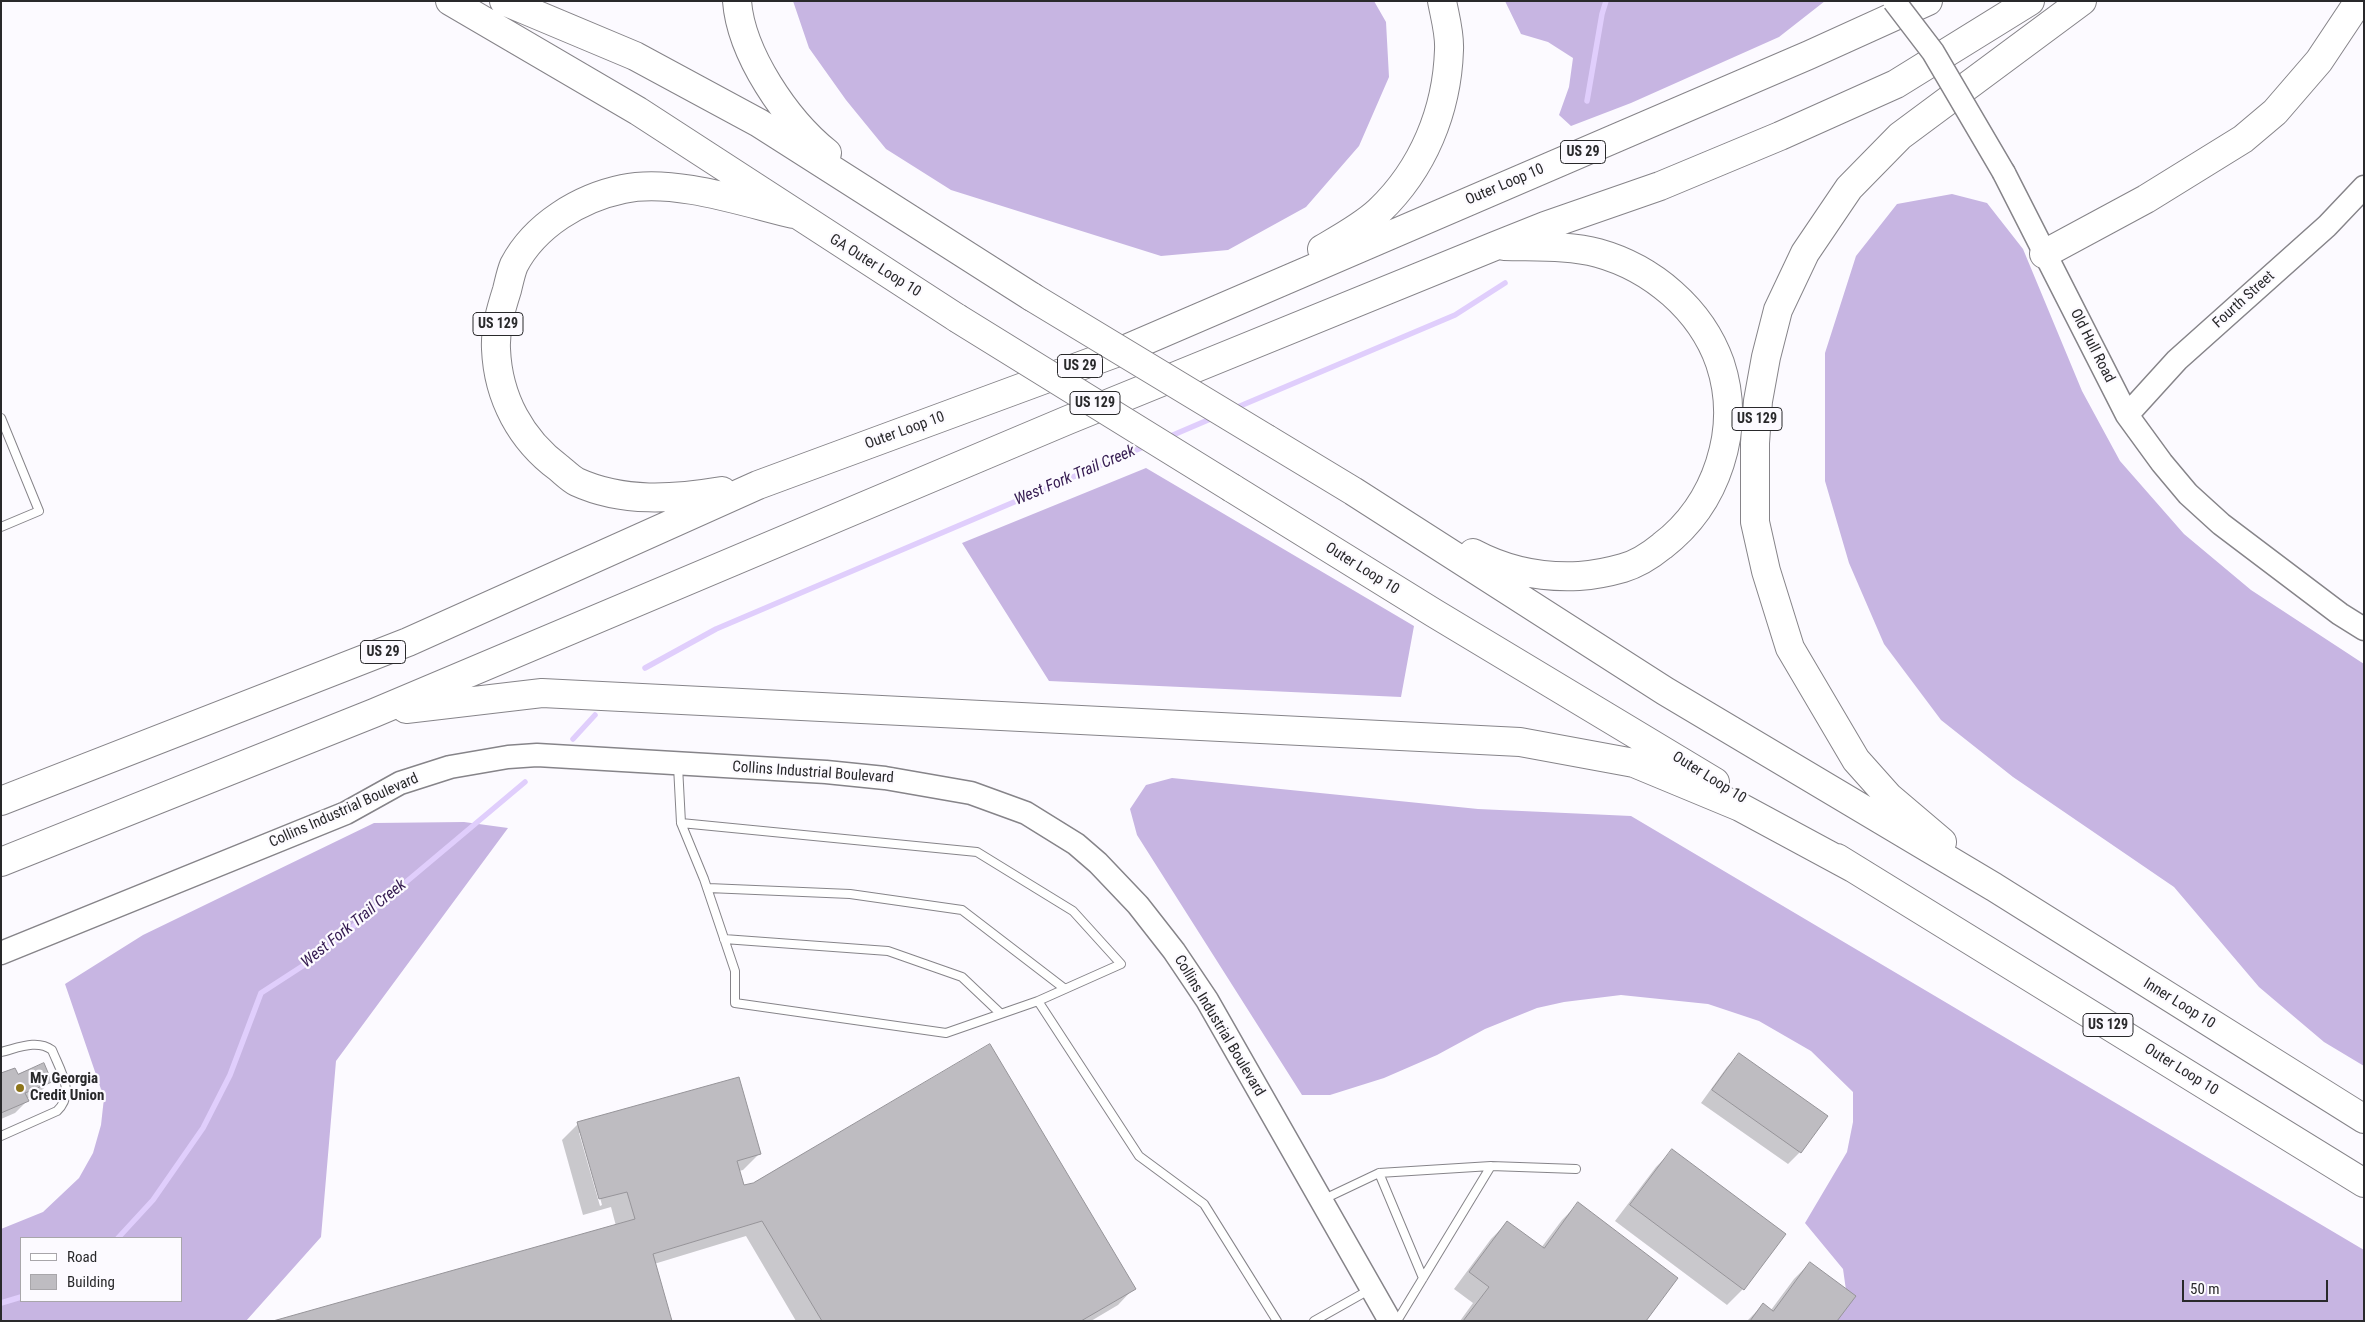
<!DOCTYPE html>
<html>
<head>
<meta charset="utf-8">
<style>
  body { margin:0 }
  #map { position:relative; width:2365px; height:1322px; overflow:hidden; background:#fcfaff; font-family:"Roboto Condensed",sans-serif }
  canvas { display:block }
  .frame { position:absolute; inset:0; border:2px solid #29292b; pointer-events:none }
  .legend { position:absolute; left:20px; top:1237px; width:162px; height:65px; box-sizing:border-box; background:#fcfaff; border:1px solid #a8a6aa; margin:0; padding:6px 9px; list-style:none; font-size:15px; color:#29292b }
  .legend li { display:flex; align-items:center; gap:10px; height:25px }
  .legend b { width:25px; border:1px solid #a8a6aa }
  .scale { position:absolute; left:2182px; top:1280px; width:146px; height:22px; box-sizing:border-box; border:2px solid #29292b; border-top:0; padding-left:6px; font-size:15px; line-height:18px; white-space:nowrap; color:#29292b; -webkit-text-stroke:4px #fcfaff; paint-order:stroke }
</style>
</head>
<body>
<div id="map">
<canvas width="2365" height="1322"></canvas>
<div class="frame"></div>
<ul class="legend">
<li><b style="height:6px;background:#fff"></b>Road</li>
<li><b style="height:14px;background:#bebcc1"></b>Building</li>
</ul>
<div class="scale">50 m</div>
</div>
<script>
const context = document.querySelector('canvas').getContext('2d');
context.lineJoin = 'round';
function fillPath(path, color) { context.fillStyle = color; context.fill(path, 'evenodd'); }
function trace(path, color, width, dash) { context.strokeStyle = color; context.lineWidth = width; context.lineCap = dash ? 'butt' : 'round'; context.setLineDash(dash || []); context.stroke(path); }
function write(font, color, halo, rows, align = 'center') {
  context.font = font + ' "Roboto Condensed",sans-serif'; context.lineWidth = 4.5; context.setLineDash([]); context.textBaseline = 'middle'; context.strokeStyle = halo; context.fillStyle = color; for (const [text, x, y, turn = 0] of rows) {
    context.save(); context.translate(x, y); context.rotate((+turn || 0) * Math.PI / 180); context.textAlign = isNaN(turn) ? turn : align; if (halo) context.strokeText(text, 0, 0); context.fillText(text, 0, 0); context.restore();
  }
}
fillPath(new Path2D(`
  M 793,1 L 1374,1 L 1386,22 L 1389,77 L 1359,146 L 1306,207 L 1228,250 L 1161,256 L 951,190 L 886,149 L 846,100 L 809,48 Z
  M 1505,1 L 1825,1 L 1779,37 L 1631,103 L 1571,126 L 1559,115 L 1569,87 L 1573,58 L 1548,42 L 1521,34 Z
  M 1952,194 L 1987,203 L 2023,249 L 2082,391 L 2120,461 L 2184,534 L 2251,590 L 2364,664 L 2364,1066 L 2324,1042 L 2259,987 L 2174,887 L 2013,777 L 1941,720 L 1884,644 L 1849,563 L 1825,481 L 1825,353 L 1856,256 L 1897,204 Z
  M 1146,468 L 1414,626 L 1401,697 L 1049,681 L 962,543 Z
  M 1172,778 L 1478,809 L 1631,816 L 2364,1250 L 2364,1321 L 1834,1321 L 1847,1297 L 1843,1269 L 1805,1223 L 1847,1152 L 1853,1122 L 1853,1092 L 1811,1051 L 1759,1021 L 1708,1004 L 1621,995 L 1564,1002 L 1537,1008 L 1485,1029 L 1437,1055 L 1384,1078 L 1330,1095 L 1302,1095 L 1137,835 L 1130,809 L 1146,785 Z
  M 464,822 L 508,828 L 336,1061 L 321,1237 L 246,1321 L 1,1321 L 1,1229 L 43,1212 L 79,1178 L 93,1153 L 101,1125 L 104,1098 L 65,984 L 143,935 L 374,823 ZM 181,1238 L 181,1301 L 21,1301 L 21,1238 Z`), '#c7b5e2');
fillPath(new Path2D(`
  M 1739,1055 L 1800,1152 L 1788,1164 L 1701,1103 L 1727,1067 Z
  M 1,1075 L 17,1075 L 50,1082 L 38,1094 L 26,1099 L 27,1101 L 15,1113 L 1,1119 Z
  M 578,1124 L 759,1154 L 743,1170 L 739,1171 L 743,1187 L 1134,1288 L 1118,1305 L 1091,1321 L 796,1321 L 746,1236 L 654,1264 L 616,1226 L 611,1207 L 583,1215 L 562,1140 ZM 579,1133 L 582,1133 L 602,1205 L 600,1206 Z
  M 1672,1151 L 1743,1289 L 1727,1305 L 1615,1221 L 1656,1167 Z
  M 1578,1204 L 1644,1321 L 1460,1321 L 1473,1303 L 1454,1289 L 1491,1239 L 1508,1222 L 1541,1248 L 1562,1220 Z
  M 1810,1263 L 1835,1321 L 1747,1321 L 1763,1305 L 1771,1310 L 1794,1279 Z`), '#0003');
trace(new Path2D(`
  M 1587,101 L 1602,14 L 1606,1
  M 1233,409 L 1455,315 L 1505,283
  M 1166,438 L 1215,417
  M 645,668 L 716,629 L 1148,445
  M 573,739 L 595,715
  M 118,1238 L 153,1200 L 203,1128 L 230,1075 L 261,993 L 318,956 L 525,782
  M 1,1303 L 21,1297`), '#e0cefc', 5.5);
const building = new Path2D(`
  M 990,1044 L 1136,1289 L 1081,1321 L 822,1321 L 762,1221 L 653,1254 L 672,1321 L 273,1321 L 635,1219 L 627,1192 L 599,1199 L 577,1122 L 739,1077 L 761,1154 L 737,1161 L 744,1185 L 753,1183 Z
  M 1739,1053 L 1828,1116 L 1801,1153 L 1712,1090 Z
  M 44,1063 L 52,1082 L 25,1093 L 29,1101 L 1,1113 L 1,1073 L 15,1068 L 18,1074 Z
  M 1672,1149 L 1786,1234 L 1744,1290 L 1630,1205 Z
  M 1578,1202 L 1678,1278 L 1646,1321 L 1463,1321 L 1489,1287 L 1469,1272 L 1507,1221 L 1544,1248 Z
  M 1810,1262 L 1856,1296 L 1837,1321 L 1750,1321 L 1763,1303 L 1773,1311 Z`);
fillPath(building, '#bebcc1');
trace(building, '#969499', 1);
const lane = new Path2D(`
  M 1,418 L 39,511 L 1,527
  M 678,766 L 681,823 L 977,852 L 1073,911 L 1121,964 L 1038,1001 L 1139,1156 L 1204,1204 L 1277,1321
  M 681,823 L 704,879 L 735,971 L 735,1003 L 946,1033 L 1038,1001
  M 708,888 L 850,894 L 962,910 L 1065,989
  M 724,939 L 888,951 L 962,977 L 1000,1013
  M 1,1052 C 18,1048 37,1039 52,1050 C 60,1070 76,1093 57,1111 L 1,1136
  M 1379,1173 L 1423,1278
  M 1322,1200 L 1379,1173 L 1491,1166
  M 1314,1321 L 1369,1290
  M 1397,1321 L 1491,1166 L 1576,1169`);
const secondary = new Path2D(`
  M 2004,173 L 2127,415 L 2162,463 L 2188,494 L 2221,524 L 2340,614 L 2364,629
  M 2127,415 L 2177,360 L 2327,226 L 2364,187
  M 1,953 L 346,813 L 400,783 L 450,767 L 508,757 L 537,755 L 826,772 L 885,778 L 971,793 L 1026,813 L 1076,844 L 1098,863 L 1138,905 L 1174,951 L 1207,1000 L 1390,1321`);
const highway = new Path2D(`
  M 450,1 L 638,111 L 957,318
  M 504,1 L 635,56 L 759,123 L 1032,297
  M 737,1 C 741,54 786,120 827,153
  M 1322,249 C 1341,238 1363,226 1379,211 C 1423,169 1447,111 1449,50 C 1450,34 1445,17 1442,1
  M 2044,254 L 2146,199 L 2243,139 L 2275,112 L 2319,61 L 2359,1
  M 1267,439 L 1353,491 L 1665,691 L 1994,887 L 2364,1119
  M 1232,488 L 1434,613 L 1715,782
  M 722,491 C 674,499 623,503 577,482 C 571,479 565,473 559,468 C 521,440 498,398 496,349 C 495,329 501,309 507,290 C 509,282 511,272 514,265 C 535,225 580,198 623,189 C 673,178 743,202 793,214
  M 1473,553 C 1505,570 1542,578 1579,576 C 1594,575 1609,572 1623,568 C 1637,564 1651,555 1662,546 C 1717,504 1742,429 1720,363 C 1701,309 1652,268 1598,253 C 1569,245 1534,247 1504,246
  M 406,709 L 542,693 L 1520,742 L 1634,763 L 1740,807 L 1853,868
  M 1,801 L 408,642 L 758,485 L 1121,351 L 1809,55 L 1928,1
  M 1942,842 L 1889,797 L 1856,760 L 1790,648 L 1766,571 L 1755,522 L 1755,443 L 1758,401 L 1766,357 L 1778,310 L 1805,253 L 1849,188 L 1900,136 L 2082,1
  M 1837,858 L 2364,1183
  M 1,862 L 374,713 L 1068,420 L 1495,246 L 1545,226 L 1660,186 L 1780,136 L 1896,84 L 2030,1`);
trace(lane, '#868489', 10);
trace(secondary, '#868489', 25);
trace(highway, '#868489', 30);
trace(lane, '#fff', 8);
trace(secondary, '#fff', 22);
trace(highway, '#fff', 28);
const secondaryBridge = new Path2D(`
  M 1894,1 L 1933,52 L 2004,173`);
const highwayBridge = new Path2D(`
  M 1032,297 L 1267,439
  M 957,318 L 1232,488`);
trace(secondaryBridge, '#868489', 25, []);
trace(highwayBridge, '#868489', 30, []);
trace(secondaryBridge, '#fff', 22);
trace(highwayBridge, '#fff', 28);
for (const [x, y, r, color] of [
  [20,1088,5,"#8d751a"]
]) { const dot = new Path2D(); dot.arc(x, y, r, 0, 2 * Math.PI); context.fillStyle = color; context.fill(dot); trace(dot, '#fcfaff', 2); }
for (const [x, y, w] of [
  [1583,152,45],
  [498,324,50],
  [1080,366,45],
  [1095,403,50],
  [1757,419,50],
  [383,652,45],
  [2108,1025,50]
]) { const box = new Path2D(); box.roundRect(x - w / 2, y - 11.5, w, 23, 4); context.fillStyle = '#fcfaff'; context.fill(box); trace(box, '#29292b', 1); }
write('bold 14px', '#29292b', null, [
  ["US 29",1583,152],
  ["US 129",498,324],
  ["US 29",1080,366],
  ["US 129",1095,403],
  ["US 129",1757,419],
  ["US 29",383,652],
  ["US 129",2108,1025]
]);
write('15px', '#29292b', '#fcfaff', [
  ["Outer Loop 10",1505,185,-23],
  ["GA Outer Loop 10",875,266,32],
  ["Fourth Street",2244,300,-42],
  ["Old Hull Road",2092,346,63],
  ["Outer Loop 10",905,431,-20],
  ["Outer Loop 10",1362,569,32],
  ["Collins Industrial Boulevard",813,773,4],
  ["Outer Loop 10",1709,778,32],
  ["Collins Industrial Boulevard",344,811,-24],
  ["Inner Loop 10",2179,1004,32],
  ["Collins Industrial Boulevard",1219,1026,59],
  ["Outer Loop 10",2181,1070,32]
]);
write('bold 15px', '#29292b', '#fcfaff', [
  ["My Georgia",30,1079],
  ["Credit Union",30,1096]
], 'left');
write('italic 16px', '#351b51', '#fcfaff', [
  ["West Fork Trail Creek",1075,476,-23],
  ["West Fork Trail Creek",354,924,-39]
]);
</script>
</body>
</html>
